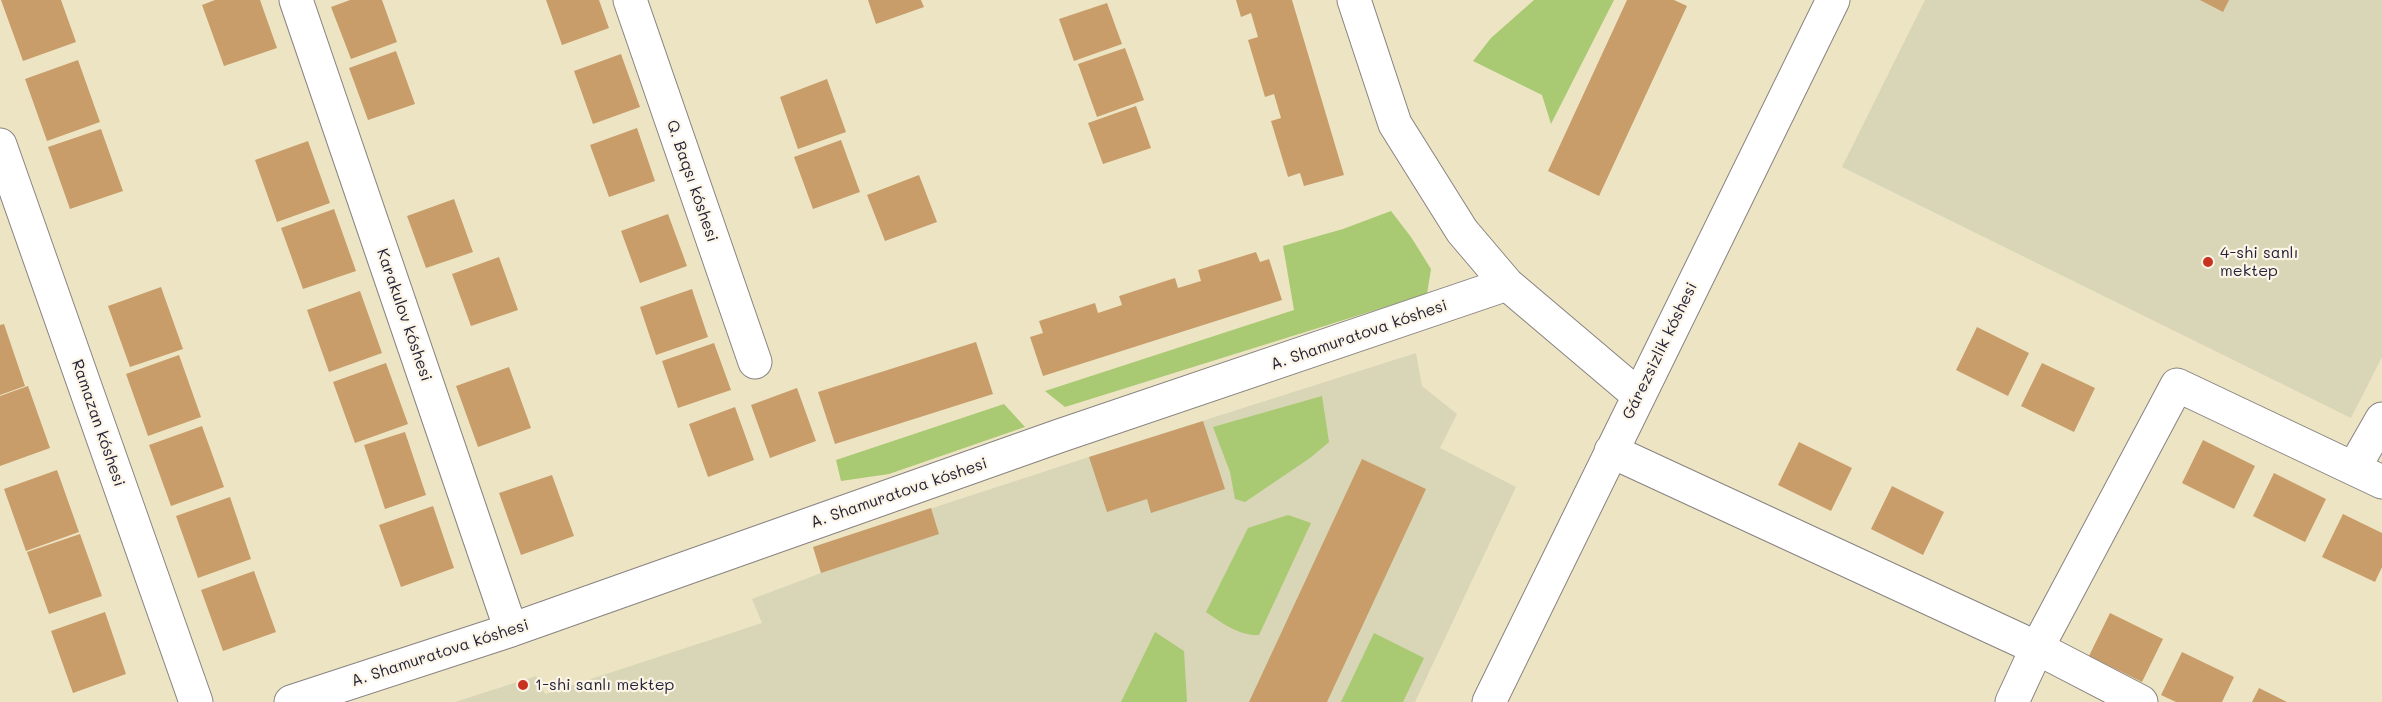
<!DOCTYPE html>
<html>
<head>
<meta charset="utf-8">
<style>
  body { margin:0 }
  canvas { display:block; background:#ede4c4 }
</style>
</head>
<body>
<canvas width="2382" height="702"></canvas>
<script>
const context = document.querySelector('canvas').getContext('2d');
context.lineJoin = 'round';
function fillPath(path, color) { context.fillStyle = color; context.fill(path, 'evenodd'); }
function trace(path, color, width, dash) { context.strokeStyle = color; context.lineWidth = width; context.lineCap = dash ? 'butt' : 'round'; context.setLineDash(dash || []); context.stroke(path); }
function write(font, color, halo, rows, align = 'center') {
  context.font = font + ' Mali,sans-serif'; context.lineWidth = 4.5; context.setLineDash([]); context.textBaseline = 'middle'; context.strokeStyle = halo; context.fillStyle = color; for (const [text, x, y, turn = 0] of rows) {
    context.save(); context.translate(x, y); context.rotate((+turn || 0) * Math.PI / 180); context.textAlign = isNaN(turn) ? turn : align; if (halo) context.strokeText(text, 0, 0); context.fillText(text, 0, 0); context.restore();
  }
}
fillPath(new Path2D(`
  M 1925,0 L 2382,0 L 2382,357 L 2351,418 L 1842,167 Z
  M 1416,353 L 1422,386 L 1457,414 L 1440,448 L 1516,487 L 1415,702 L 455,702 L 536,676 L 545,694 L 762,623 L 752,599 L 821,573 L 813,547 L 1089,457 Z`), '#d8d6b6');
fillPath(new Path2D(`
  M 1534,0 L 1614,0 L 1551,124 L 1542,95 L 1473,61 L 1491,38 Z
  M 1391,211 L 1411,237 L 1431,269 L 1427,294 L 1065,407 L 1045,391 L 1294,310 L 1283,246 L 1343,229 Z
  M 1322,396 L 1329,442 L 1310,458 L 1245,502 L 1235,499 L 1230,472 L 1213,427 Z
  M 1004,404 L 1025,427 L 889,474 L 841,481 L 836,460 Z
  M 1288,515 L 1311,523 L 1259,635 C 1239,636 1222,623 1206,612 L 1248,528 Z
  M 1155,632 L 1184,651 L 1187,702 L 1121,702 Z
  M 1374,633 L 1424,658 L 1403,702 L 1341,702 Z`), '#a9c972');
fillPath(new Path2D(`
  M 1,0 L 61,0 L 76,42 L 23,61 Z
  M 215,0 L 260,0 L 277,48 L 224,66 L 202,5 Z
  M 350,0 L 382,0 L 397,42 L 351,59 L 331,7 Z
  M 546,0 L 599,0 L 609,28 L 562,45 Z
  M 868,0 L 921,0 L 924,7 L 876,24 Z
  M 1236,0 L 1292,0 L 1344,175 L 1304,186 L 1300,173 L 1288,177 L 1271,121 L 1281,118 L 1274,94 L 1265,97 L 1248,40 L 1258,37 L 1251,13 L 1241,17 Z
  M 1627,0 L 1674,0 L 1687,6 L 1599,196 L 1548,171 Z
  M 2200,0 L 2229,0 L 2223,12 Z
  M 1107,3 L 1122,44 L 1074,61 L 1059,19 Z
  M 1125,48 L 1144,100 L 1097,117 L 1078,64 Z
  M 396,51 L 415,104 L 368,120 L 349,68 Z
  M 621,54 L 640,107 L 593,124 L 574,71 Z
  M 78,60 L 100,122 L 47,141 L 25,79 Z
  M 827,79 L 846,132 L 798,149 L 780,97 Z
  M 1136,106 L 1151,148 L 1103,164 L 1088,123 Z
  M 637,128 L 655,181 L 609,197 L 590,145 Z
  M 101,129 L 123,191 L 70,209 L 48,147 Z
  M 841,140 L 860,192 L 813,209 L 794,157 Z
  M 308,141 L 330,203 L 277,222 L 255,160 Z
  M 919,175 L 937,222 L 885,241 L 867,195 Z
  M 454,199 L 473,252 L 426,268 L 407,216 Z
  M 334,209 L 356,271 L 303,289 L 281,228 Z
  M 668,214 L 687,266 L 640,283 L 621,231 Z
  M 1256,252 L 1260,262 L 1269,259 L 1282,300 L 1043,376 L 1030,337 L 1043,333 L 1039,321 L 1095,303 L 1098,313 L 1122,305 L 1119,296 L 1175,278 L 1178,288 L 1201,281 L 1198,270 Z
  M 499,257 L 518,310 L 471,326 L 452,274 Z
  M 161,287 L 183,349 L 130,367 L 108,306 Z
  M 692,289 L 708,337 L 656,355 L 640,307 Z
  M 360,291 L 382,353 L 329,372 L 307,310 Z
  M 4,324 L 25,386 L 0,395 L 0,325 Z
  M 1977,327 L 2029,353 L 2008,396 L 1956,370 Z
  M 976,342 L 993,394 L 835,444 L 818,392 Z
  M 714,343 L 731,390 L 678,408 L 662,361 Z
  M 179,355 L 201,417 L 148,436 L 126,374 Z
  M 386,363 L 408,424 L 355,443 L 333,382 Z
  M 2042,363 L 2095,388 L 2074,432 L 2021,406 Z
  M 509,367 L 531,428 L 478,447 L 456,386 Z
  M 28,386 L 50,448 L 0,466 L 0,396 Z
  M 797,388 L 816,441 L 770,458 L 751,405 Z
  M 735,407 L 754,460 L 708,477 L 689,424 Z
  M 1203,421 L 1225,489 L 1151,513 L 1147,499 L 1107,512 L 1089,457 Z
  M 202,426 L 224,487 L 171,506 L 149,445 Z
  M 405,432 L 426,495 L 385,509 L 364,445 Z
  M 2203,440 L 2255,466 L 2234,509 L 2182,483 Z
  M 1799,442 L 1852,468 L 1831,511 L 1778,485 Z
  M 1362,459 L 1426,489 L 1327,702 L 1249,702 Z
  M 57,470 L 79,532 L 26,551 L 4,489 Z
  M 2274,473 L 2326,499 L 2305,542 L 2253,516 Z
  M 552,475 L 574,536 L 521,555 L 499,493 Z
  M 1892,486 L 1944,512 L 1923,555 L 1871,529 Z
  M 230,497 L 251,559 L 198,578 L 176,516 Z
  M 433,506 L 454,568 L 401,587 L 379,525 Z
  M 931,508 L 939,534 L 821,573 L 813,547 Z
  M 2343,514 L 2382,533 L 2382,567 L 2375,582 L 2322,557 Z
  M 80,534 L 102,596 L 49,614 L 27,552 Z
  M 254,571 L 276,632 L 223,651 L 201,590 Z
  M 105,612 L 126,674 L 73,693 L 51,631 Z
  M 2110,613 L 2163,639 L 2142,682 L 2089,656 Z
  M 2182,652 L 2234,677 L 2222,702 L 2176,702 L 2161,695 Z
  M 2259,688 L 2287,702 L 2252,702 Z`), '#c89d6a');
const minor = new Path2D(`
  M 296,0 L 511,630
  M 630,0 L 755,362
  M 1354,0 L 1395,124 L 1462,231 L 1507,284 L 1638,395
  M 0,145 L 196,702
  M 1611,451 L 2037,648 L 2141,702
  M 2354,468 L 2382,419
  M 291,702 L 511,630 L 1059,436 L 1507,284
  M 1489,702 L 1833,0
  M 2012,702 L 2037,648 L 2177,385 L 2382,482`);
trace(minor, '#888380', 35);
trace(minor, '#fff', 33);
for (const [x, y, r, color] of [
  [2208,262,6,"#c8321e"],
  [523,685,6,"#c8321e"]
]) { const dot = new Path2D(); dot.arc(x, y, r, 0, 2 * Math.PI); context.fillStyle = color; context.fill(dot); trace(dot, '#fcf5e5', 2); }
write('16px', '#22223b', '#fcf5e5', [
  ["Q. Baqsı kóshesi",692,181,71],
  ["Karakulov kóshesi",404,315,71],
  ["A. Shamuratova kóshesi",1359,335,-19],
  ["Gárezsizlik kóshesi",1660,351,-64],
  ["Ramazan kóshesi",98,423,71],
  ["A. Shamuratova kóshesi",899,493,-19],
  ["A. Shamuratova kóshesi",440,653,-18]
]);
write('16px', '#22223b', '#fcf5e5', [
  ["4-shi sanlı",2220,253],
  ["mektep",2220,271],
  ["1-shi sanlı mektep",535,685]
], 'left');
</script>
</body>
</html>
